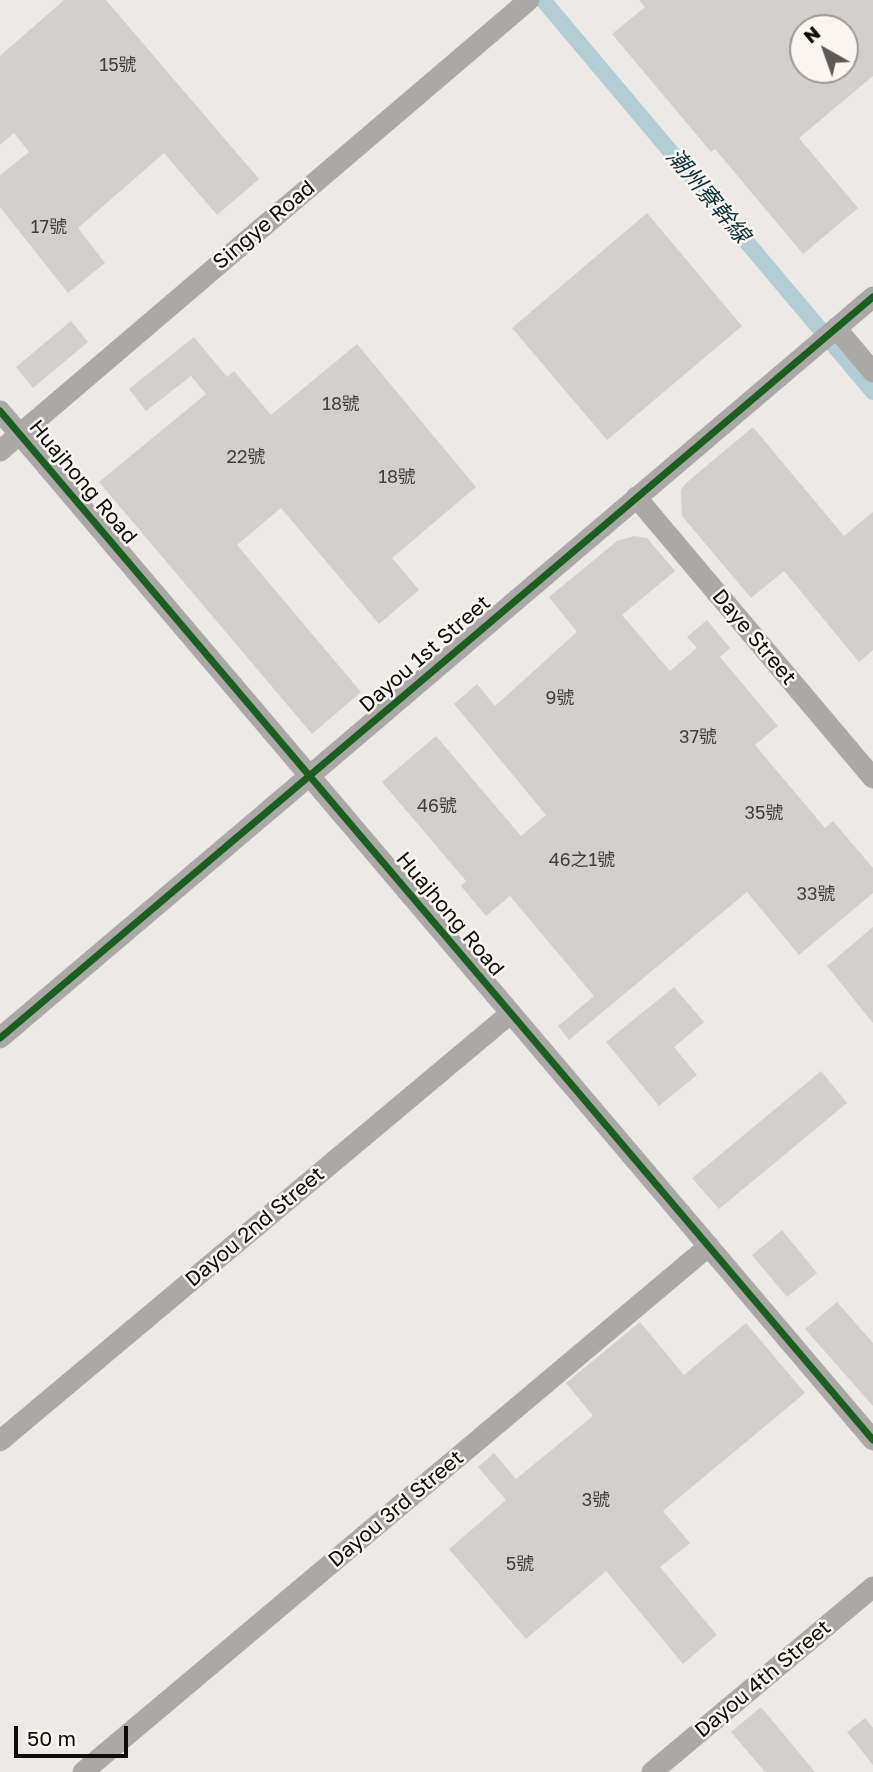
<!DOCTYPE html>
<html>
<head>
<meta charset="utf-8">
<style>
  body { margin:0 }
  #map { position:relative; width:873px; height:1772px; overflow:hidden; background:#ece9e6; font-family:"Golos Text",sans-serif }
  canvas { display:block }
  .north { position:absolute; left:789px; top:14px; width:70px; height:70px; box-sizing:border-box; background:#fbf5f1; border:2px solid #9d9895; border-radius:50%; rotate:320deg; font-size:19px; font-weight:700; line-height:28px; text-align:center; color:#0f0d0b }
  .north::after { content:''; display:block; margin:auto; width:24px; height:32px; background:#5c5a58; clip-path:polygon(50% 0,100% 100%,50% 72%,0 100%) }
  .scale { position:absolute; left:14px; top:1726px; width:114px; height:32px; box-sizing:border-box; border:4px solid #0f0d0b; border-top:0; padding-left:9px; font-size:21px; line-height:24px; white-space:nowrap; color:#0f0d0b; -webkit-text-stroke:5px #fbf5f1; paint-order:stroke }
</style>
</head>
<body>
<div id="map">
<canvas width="873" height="1772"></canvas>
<div class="north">N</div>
<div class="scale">50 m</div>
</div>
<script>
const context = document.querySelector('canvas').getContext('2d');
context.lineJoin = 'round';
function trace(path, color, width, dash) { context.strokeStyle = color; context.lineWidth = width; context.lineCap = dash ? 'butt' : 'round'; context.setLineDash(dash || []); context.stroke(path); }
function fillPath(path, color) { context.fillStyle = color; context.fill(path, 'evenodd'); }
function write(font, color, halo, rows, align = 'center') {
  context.font = font + ' "Golos Text","Noto Sans TC",sans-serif'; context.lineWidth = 5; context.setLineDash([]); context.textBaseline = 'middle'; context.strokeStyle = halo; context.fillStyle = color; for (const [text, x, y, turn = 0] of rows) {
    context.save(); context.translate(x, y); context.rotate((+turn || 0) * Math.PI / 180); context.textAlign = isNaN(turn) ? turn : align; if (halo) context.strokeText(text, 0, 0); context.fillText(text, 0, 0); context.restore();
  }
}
trace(new Path2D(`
  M 543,0 L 873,392`), '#b3cdd5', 16);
fillPath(new Path2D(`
  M 64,0 L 106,0 L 259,179 L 217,215 L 164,153 L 78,228 L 105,263 L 68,293 L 0,207 L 0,175 L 29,152 L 14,133 L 0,145 L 0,56 Z
  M 639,0 L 873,0 L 873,76 L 799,138 L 858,208 L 803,254 L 715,149 L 711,152 L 612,34 L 645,7 ZM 803,28 L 845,28 L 845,70 L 803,70 Z
  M 647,213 L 742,326 L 607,440 L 512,328 Z
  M 71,321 L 88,342 L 33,388 L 16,367 Z
  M 194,337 L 227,377 L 234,371 L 271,415 L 357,344 L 476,487 L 392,558 L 419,590 L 379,624 L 281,508 L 237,545 L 361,692 L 312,734 L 99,482 L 206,394 L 191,376 L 146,411 L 129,389 Z
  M 753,427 L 844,536 L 873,512 L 873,650 L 859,662 L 784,571 L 751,598 L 682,516 L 681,490 L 686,483 Z
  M 634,536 L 647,538 L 675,571 L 622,615 L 670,671 L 697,648 L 687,637 L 707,620 L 730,648 L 720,657 L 778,726 L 755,745 L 825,828 L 833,821 L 873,868 L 873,893 L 799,955 L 747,892 L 569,1040 L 558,1026 L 594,996 L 510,896 L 486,916 L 461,886 L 466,881 L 382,782 L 436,736 L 521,836 L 546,815 L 454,704 L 477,684 L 495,706 L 577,632 L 549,597 L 617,541 Z
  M 873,927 L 873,1023 L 827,966 Z
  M 674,987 L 704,1022 L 674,1047 L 697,1075 L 659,1106 L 606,1042 Z
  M 821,1071 L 847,1103 L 719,1209 L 692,1178 Z
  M 782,1230 L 817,1273 L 787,1297 L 752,1255 Z
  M 837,1302 L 873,1343 L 873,1406 L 805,1329 Z
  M 640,1322 L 684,1375 L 746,1323 L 805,1393 L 663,1511 L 690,1543 L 660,1567 L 717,1635 L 683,1664 L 606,1571 L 526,1639 L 449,1549 L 506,1500 L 478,1467 L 494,1453 L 516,1479 L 593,1416 L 566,1383 Z
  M 761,1707 L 815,1772 L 765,1772 L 731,1732 Z
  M 865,1718 L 873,1728 L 873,1765 L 847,1732 Z`), '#d2d0ce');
trace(new Path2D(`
  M 836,328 L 873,372
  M 0,411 L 873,1440
  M 0,451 L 529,0
  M 636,497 L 873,778
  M 0,1038 C 292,792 581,544 873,297
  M 0,1441 L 511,1013
  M 83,1772 L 709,1246
  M 652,1772 L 873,1587`), '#aba9a8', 21);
trace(new Path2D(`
  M 0,411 L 873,1440
  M 0,1038 C 292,792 581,544 873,297`), '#1b5e20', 7);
write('18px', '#413f3d', null, [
  ["15號",118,65],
  ["17號",49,227],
  ["18號",341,404],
  ["22號",246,457],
  ["18號",397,477],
  ["9號",560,698],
  ["37號",698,737],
  ["46號",437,806],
  ["35號",764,813],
  ["46之1號",582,860],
  ["33號",816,894],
  ["3號",596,1500],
  ["5號",520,1564]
]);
write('21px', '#0f0d0b', '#fbf5f1', [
  ["Singye Road",264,225,-40],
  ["Huajhong Road",83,482,50],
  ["Daye Street",754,637,50],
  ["Dayou 1st Street",425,654,-41],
  ["Huajhong Road",450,914,50],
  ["Dayou 2nd Street",255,1227,-40],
  ["Dayou 3rd Street",396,1509,-40],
  ["Dayou 4th Street",763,1679,-40]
]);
write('italic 23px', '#0e323c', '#fbf5f1', [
  ["潮州寮幹線",708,196,50]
]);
</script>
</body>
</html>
